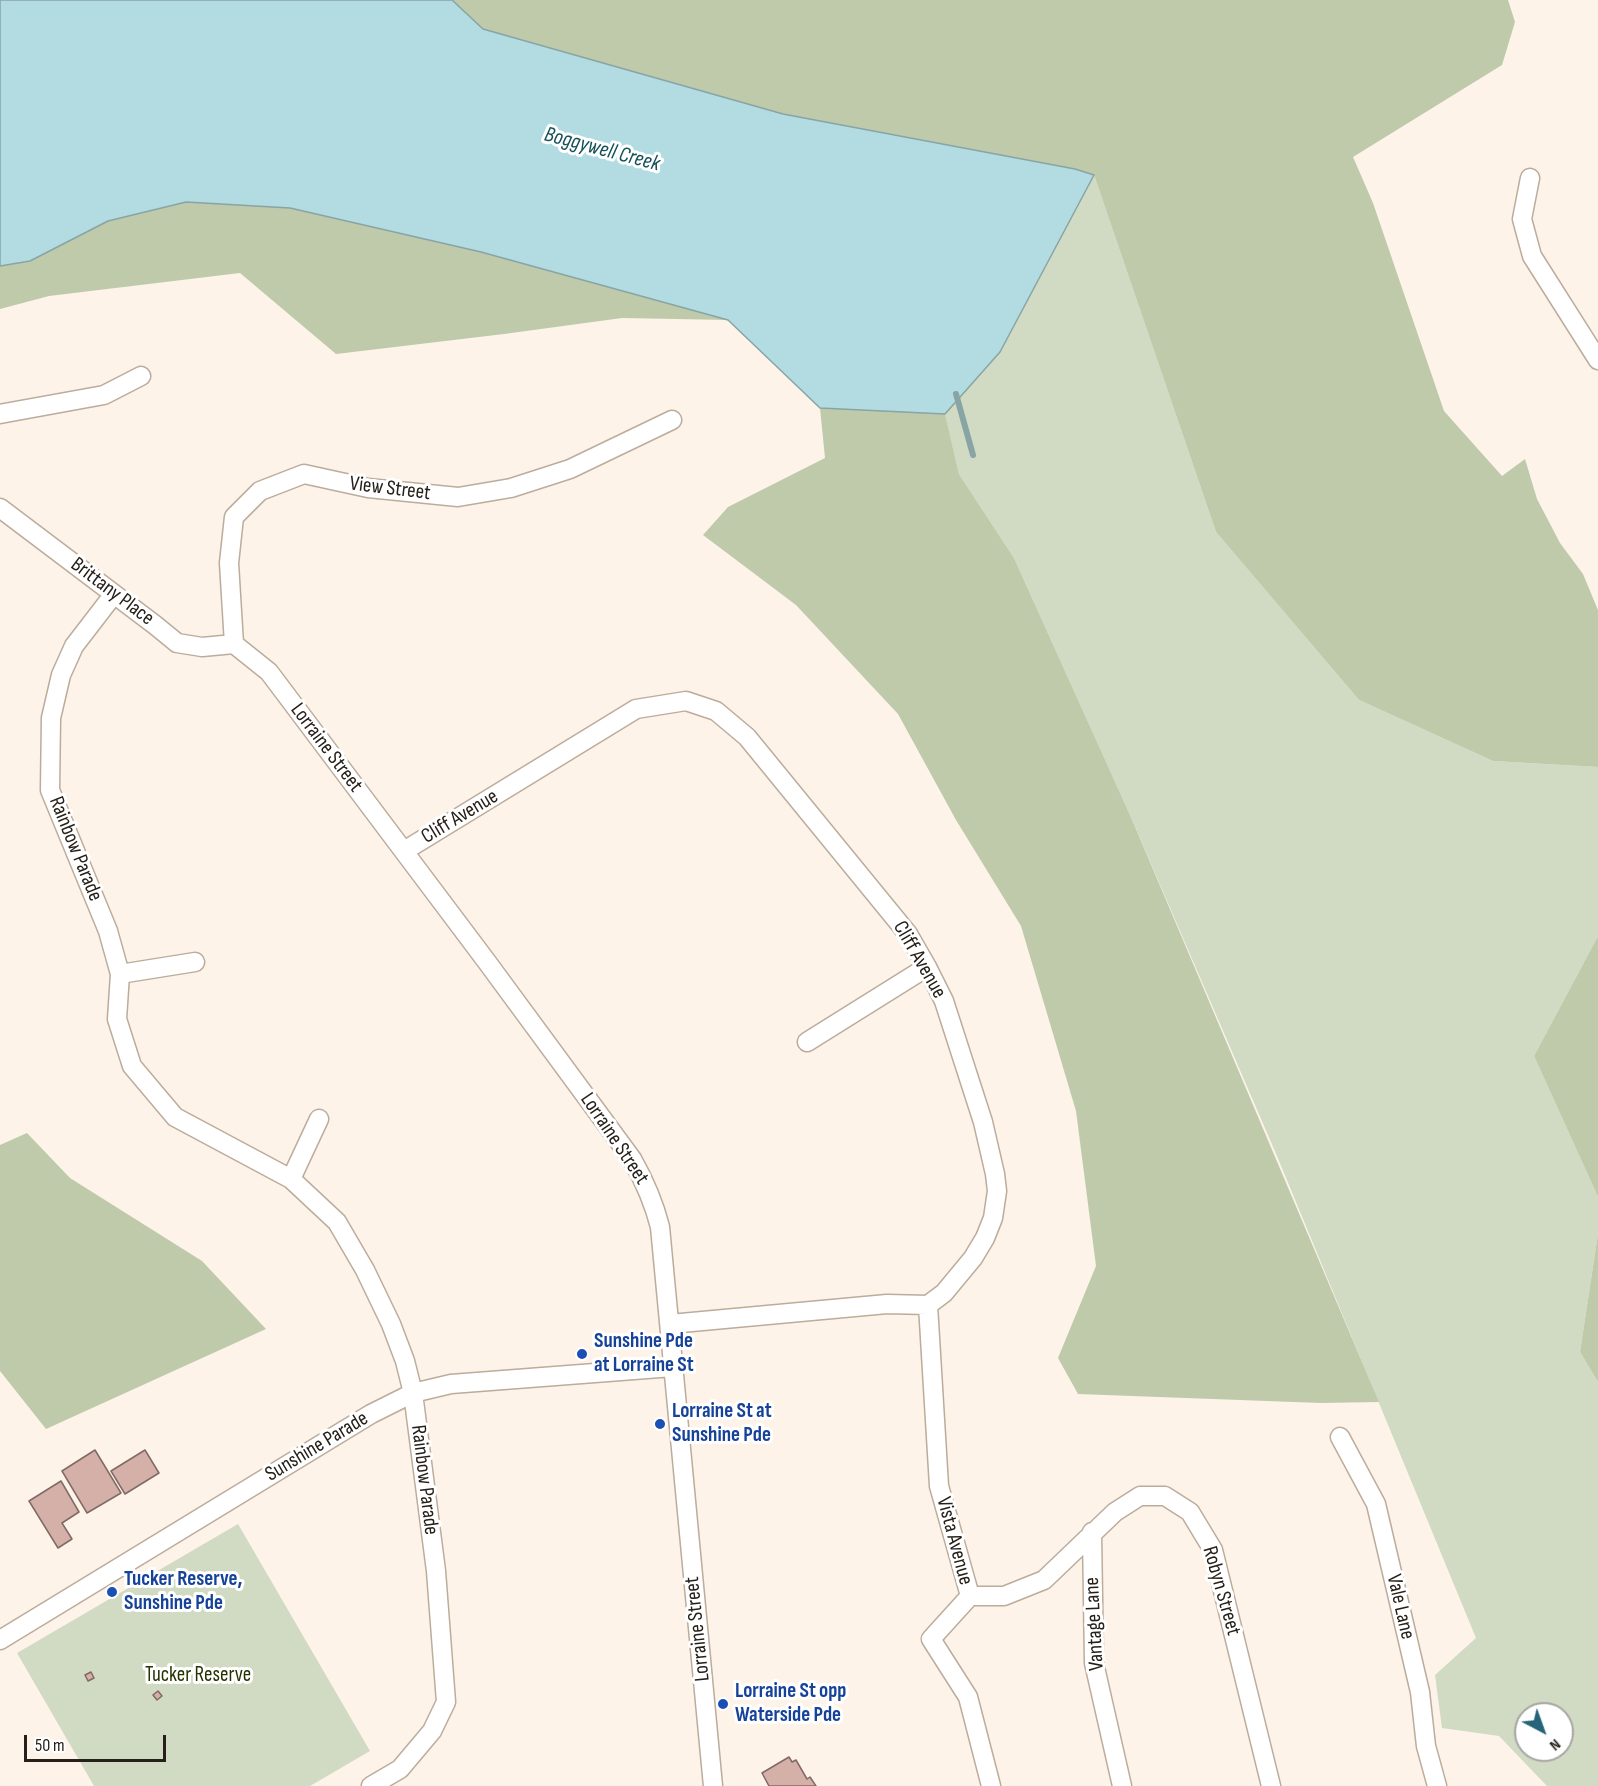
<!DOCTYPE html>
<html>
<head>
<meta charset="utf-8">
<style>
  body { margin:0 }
  #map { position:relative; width:1598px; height:1786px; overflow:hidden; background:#fdf3e9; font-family:"Sofia Sans Condensed",sans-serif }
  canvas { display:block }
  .north { position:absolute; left:1514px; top:1702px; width:60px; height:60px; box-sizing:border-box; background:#fff; border:2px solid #a8a6a3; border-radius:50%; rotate:139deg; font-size:16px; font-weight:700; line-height:24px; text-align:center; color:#252019 }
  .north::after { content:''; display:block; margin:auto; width:21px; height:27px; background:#26647a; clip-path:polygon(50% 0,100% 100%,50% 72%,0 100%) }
  .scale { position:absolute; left:24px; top:1735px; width:142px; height:27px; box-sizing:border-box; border:3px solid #252019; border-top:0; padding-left:8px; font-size:18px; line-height:21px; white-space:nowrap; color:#252019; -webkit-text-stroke:4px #fff; paint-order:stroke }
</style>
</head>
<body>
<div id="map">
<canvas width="1598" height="1786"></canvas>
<div class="north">N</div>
<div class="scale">50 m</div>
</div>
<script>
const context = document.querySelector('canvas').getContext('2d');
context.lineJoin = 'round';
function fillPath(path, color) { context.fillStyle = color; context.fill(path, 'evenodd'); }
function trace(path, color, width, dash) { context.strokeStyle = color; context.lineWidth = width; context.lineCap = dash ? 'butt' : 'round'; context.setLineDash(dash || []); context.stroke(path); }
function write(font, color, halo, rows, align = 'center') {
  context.font = font + ' "Sofia Sans Condensed",sans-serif'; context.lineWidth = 6; context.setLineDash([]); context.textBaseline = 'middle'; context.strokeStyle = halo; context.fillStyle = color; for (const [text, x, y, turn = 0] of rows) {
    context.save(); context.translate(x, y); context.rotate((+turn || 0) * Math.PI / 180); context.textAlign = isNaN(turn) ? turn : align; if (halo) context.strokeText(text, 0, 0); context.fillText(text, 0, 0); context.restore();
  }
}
fillPath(new Path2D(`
  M 352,0 L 452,0 L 483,29 L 783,114 L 1075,169 L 1094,175 L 1216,532 L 1359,700 L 1493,761 L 1598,767 L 1598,936 L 1534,1056 L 1598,1197 L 1598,1234 L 1580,1352 L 1598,1382 L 1598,1786 L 1547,1786 L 1499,1736 L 1442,1728 L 1435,1675 L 1476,1638 L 1277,1156 L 1130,815 L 1014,558 L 959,474 L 945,415 L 820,408 L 728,320 L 481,252 L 641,228 L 733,245 L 688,186 L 701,155 L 618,147 L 473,78 ZM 1526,1714 L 1562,1714 L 1562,1750 L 1526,1750 Z
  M 238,1524 L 370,1751 L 310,1786 L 94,1786 L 17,1653 Z`), '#d1dac3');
fillPath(new Path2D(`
  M 452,0 L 1508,0 L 1515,22 L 1502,65 L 1353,157 L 1373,203 L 1444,411 L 1502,476 L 1525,459 L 1537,499 L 1560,543 L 1583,574 L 1598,610 L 1598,767 L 1493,761 L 1359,700 L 1216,532 L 1094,175 L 1075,169 L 783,114 L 483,29 Z
  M 186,202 L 290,208 L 481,252 L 728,320 L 622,318 L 504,334 L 336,354 L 240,273 L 49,296 L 0,309 L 0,266 L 30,261 L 108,221 Z
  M 820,408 L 945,414 L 959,474 L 1014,558 L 1130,815 L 1379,1402 L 1321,1403 L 1078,1394 L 1058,1358 L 1096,1266 L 1076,1111 L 1021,926 L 956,820 L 898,714 L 796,605 L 703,535 L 728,507 L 825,458 Z
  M 1598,936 L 1598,1197 L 1534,1056 Z
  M 27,1133 L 70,1178 L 202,1261 L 266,1329 L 46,1429 L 0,1371 L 0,1145 Z
  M 1598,1234 L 1598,1382 L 1580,1352 Z`), '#bfcaab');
const water = new Path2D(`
  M 0,0 L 452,0 L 483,29 L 783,114 L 1075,169 L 1094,175 L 1000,352 L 945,414 L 820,408 L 728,320 L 481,252 L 290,208 L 186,202 L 108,221 L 30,261 L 0,266 Z`);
fillPath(water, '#b2dce1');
trace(water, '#88a4a5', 1.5);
trace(new Path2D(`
  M 956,394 L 973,455`), '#88a4a5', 6);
const building = new Path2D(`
  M 95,1450 L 121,1493 L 87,1513 L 62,1471 Z
  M 145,1450 L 159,1473 L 125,1494 L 111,1471 Z
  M 61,1481 L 79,1512 L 62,1523 L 72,1539 L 58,1548 L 29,1501 Z
  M 91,1672 L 94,1678 L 88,1681 L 85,1675 Z
  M 158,1691 L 162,1696 L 157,1700 L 153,1695 Z
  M 789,1757 L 792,1762 L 796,1760 L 807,1779 L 810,1777 L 816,1786 L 769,1786 L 762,1773 Z`);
fillPath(building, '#d4b0a8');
trace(building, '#806a65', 1.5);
const street = new Path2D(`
  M 1530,178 L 1522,219 L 1532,256 L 1598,360
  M 0,414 L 104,395 L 141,376
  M 0,508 L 155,625 L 177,643 L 202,647 L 234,644
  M 114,594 L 74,646 L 61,675 L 51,718 L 50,790 L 108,931 L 120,974 L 117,1019 L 132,1066 L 175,1117 L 291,1179 L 337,1222 L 365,1270 L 391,1324 L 405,1361 L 413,1393 L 436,1571 L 446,1702 L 432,1731 L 400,1769 L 371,1786
  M 234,644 L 269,672 L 487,962 L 632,1159 C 645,1182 654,1203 660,1227 L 713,1786
  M 234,644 L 229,563 L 234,517 L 260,491 L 304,474 L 368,488 L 458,497 L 511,488 L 570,469 L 672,420
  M 404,851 L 636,709 L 686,701 L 716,711 L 747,737 L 908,934 L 927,967 L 944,1001 L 983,1122 L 995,1174 L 997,1191 L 993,1218 L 985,1238 L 973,1258 L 944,1293 L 928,1305 L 887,1304 L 670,1324
  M 120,974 L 195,962
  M 807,1042 L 927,967
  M 291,1179 L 319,1119
  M 928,1305 L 939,1486 L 970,1596 L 931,1639 L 968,1697 L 991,1786
  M 1340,1437 L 1376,1504 L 1420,1692 L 1426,1746 L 1437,1786
  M 1092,1532 L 1094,1663 L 1122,1786
  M 970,1596 L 1004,1596 L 1044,1580 L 1115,1512 L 1140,1496 L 1165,1496 L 1190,1512 L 1213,1550 L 1271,1786
  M 0,1640 L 371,1414 L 413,1393 L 451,1384 L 673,1367`);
trace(street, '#bcac9c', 21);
trace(street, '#fff', 18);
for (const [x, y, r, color] of [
  [582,1354,6,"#1a4fb4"],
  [660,1424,6,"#1a4fb4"],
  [112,1592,6,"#1a4fb4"],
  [723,1704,6,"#1a4fb4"]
]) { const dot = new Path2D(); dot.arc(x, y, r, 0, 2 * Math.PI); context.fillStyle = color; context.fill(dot); trace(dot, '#fff', 2); }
write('21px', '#252019', '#fff', [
  ["View Street",390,489,7],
  ["Brittany Place",112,592,37],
  ["Lorraine Street",326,748,53],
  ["Cliff Avenue",460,817,-31],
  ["Rainbow Parade",75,849,68],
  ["Cliff Avenue",919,960,60],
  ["Lorraine Street",614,1139,56],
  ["Sunshine Parade",317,1447,-31],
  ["Rainbow Parade",424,1480,83],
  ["Vista Avenue",954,1541,75],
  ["Robyn Street",1221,1591,74],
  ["Vale Lane",1400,1607,77],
  ["Vantage Lane",1095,1624,-93],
  ["Lorraine Street",698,1629,-96]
]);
write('bold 21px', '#164399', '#fff', [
  ["Sunshine Pde",594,1342],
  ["at Lorraine St",594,1366],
  ["Lorraine St at",672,1412],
  ["Sunshine Pde",672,1436],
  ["Tucker Reserve,",124,1580],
  ["Sunshine Pde",124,1604],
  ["Lorraine St opp",735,1692],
  ["Waterside Pde",735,1716]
], 'left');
write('21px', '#253300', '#fff', [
  ["Tucker Reserve",198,1676]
]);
write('italic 22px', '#145056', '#fff', [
  ["Boggywell Creek",602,150,15]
]);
</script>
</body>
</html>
